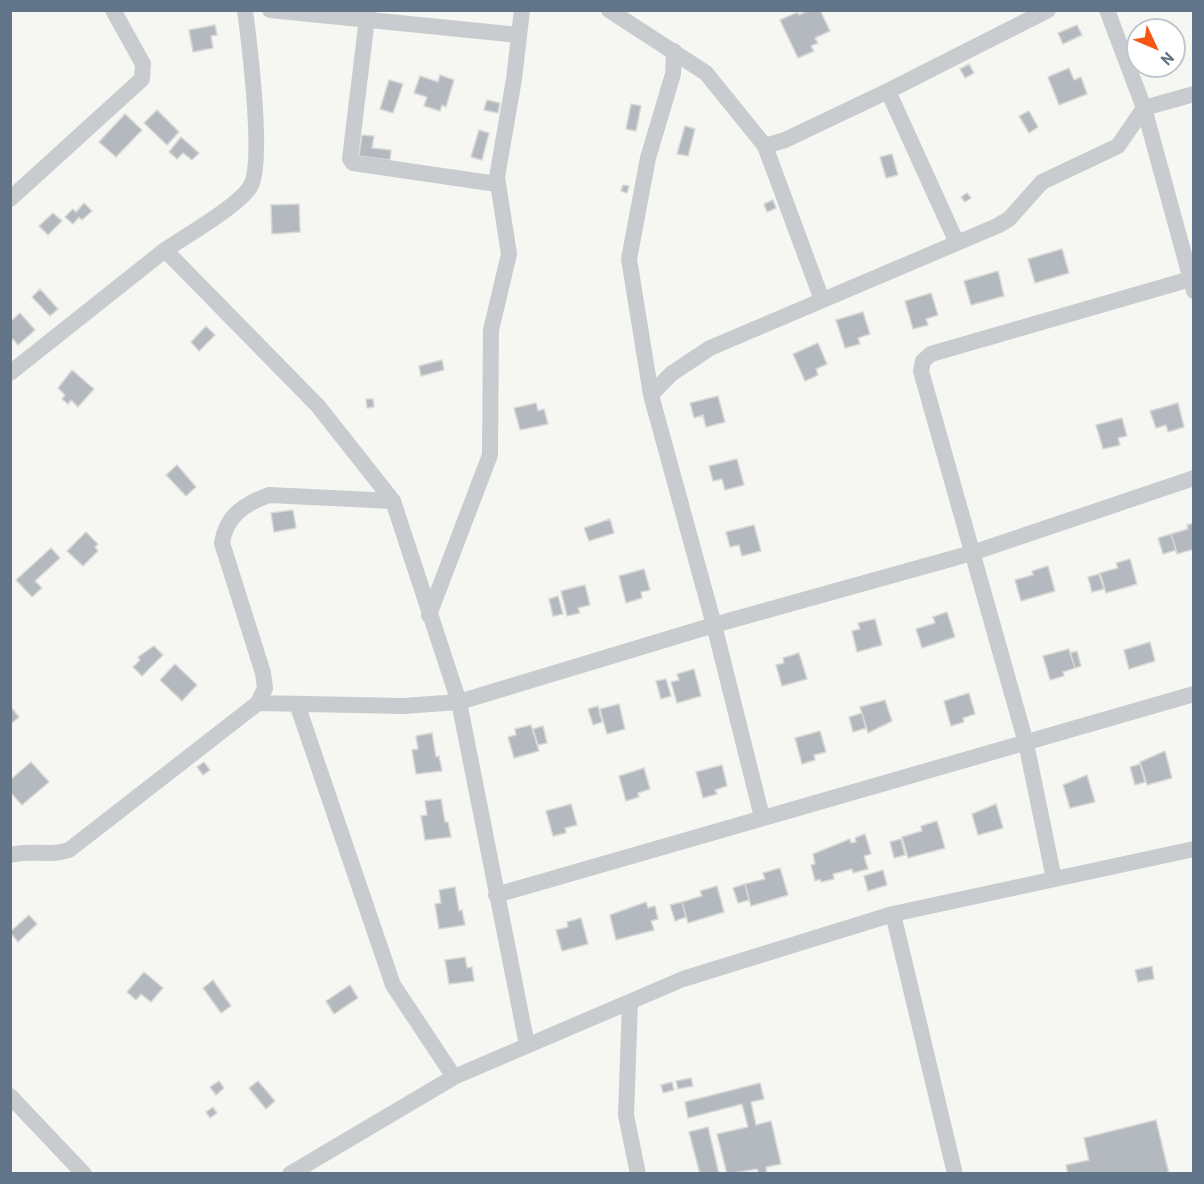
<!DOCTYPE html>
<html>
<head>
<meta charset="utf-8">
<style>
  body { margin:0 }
  #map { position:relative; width:1204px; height:1184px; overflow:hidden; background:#f6f7f2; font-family:Barlow,sans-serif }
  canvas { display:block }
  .frame { position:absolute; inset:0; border:12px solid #627487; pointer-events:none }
  .north { position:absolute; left:1126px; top:18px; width:60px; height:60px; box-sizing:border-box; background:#fff; border:2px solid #c0c7cf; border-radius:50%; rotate:134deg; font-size:16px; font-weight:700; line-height:24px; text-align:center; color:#627487 }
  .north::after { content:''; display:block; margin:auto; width:21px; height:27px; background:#f65513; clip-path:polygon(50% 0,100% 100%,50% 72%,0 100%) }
</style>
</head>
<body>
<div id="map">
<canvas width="1204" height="1184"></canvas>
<div class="frame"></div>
<div class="north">N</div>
</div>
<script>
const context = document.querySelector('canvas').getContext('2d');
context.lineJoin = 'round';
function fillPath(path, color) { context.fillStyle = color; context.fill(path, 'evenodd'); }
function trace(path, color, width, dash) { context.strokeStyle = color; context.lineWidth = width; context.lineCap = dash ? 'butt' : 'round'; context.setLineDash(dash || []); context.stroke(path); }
const building = new Path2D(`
  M 809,10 L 820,10 L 830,31 L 815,38 L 818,43 L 811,46 L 814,51 L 798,58 L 780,20 L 798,12 L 799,15 Z
  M 215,25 L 217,35 L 211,36 L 213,48 L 193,52 L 189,30 Z
  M 1077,25 L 1082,35 L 1063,44 L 1058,33 Z
  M 969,64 L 974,73 L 965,78 L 960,69 Z
  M 1069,68 L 1074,80 L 1081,77 L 1087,94 L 1059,105 L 1048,77 Z
  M 440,75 L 454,80 L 446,107 L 442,105 L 440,111 L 424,106 L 427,97 L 414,93 L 420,76 L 438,82 Z
  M 389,80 L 403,84 L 393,113 L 380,109 Z
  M 487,100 L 500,103 L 498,113 L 484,110 Z
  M 631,104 L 641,106 L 636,131 L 626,129 Z
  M 157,110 L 179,132 L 167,145 L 144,123 Z
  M 1029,111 L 1038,127 L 1029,133 L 1019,116 Z
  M 125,114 L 142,130 L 116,157 L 99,142 Z
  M 685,126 L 695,129 L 688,156 L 677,154 Z
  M 479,130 L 489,133 L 482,160 L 471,157 Z
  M 362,135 L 374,136 L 372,148 L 391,150 L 390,160 L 359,156 Z
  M 181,137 L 199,153 L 192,160 L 183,153 L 177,159 L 169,152 Z
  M 892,154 L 898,175 L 886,178 L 880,157 Z
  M 623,185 L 629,186 L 627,193 L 621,191 Z
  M 967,193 L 971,198 L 965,202 L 961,197 Z
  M 773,200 L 776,208 L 767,212 L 764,204 Z
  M 84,203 L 92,211 L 82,220 L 79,217 L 73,224 L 65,217 L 73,209 L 76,212 Z
  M 299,204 L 300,232 L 272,234 L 271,205 Z
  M 53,213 L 62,221 L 48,235 L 39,226 Z
  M 1062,249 L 1069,273 L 1035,283 L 1028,259 Z
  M 998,271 L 1004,296 L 971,305 L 964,281 Z
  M 40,289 L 58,309 L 50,316 L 32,297 Z
  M 931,293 L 938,315 L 926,319 L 928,325 L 913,329 L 905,301 Z
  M 863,312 L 870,334 L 858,338 L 860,344 L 845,348 L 836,320 Z
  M 20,313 L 35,330 L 18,345 L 13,339 L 10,341 L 10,322 Z
  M 206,326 L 215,335 L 199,351 L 191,342 Z
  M 818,343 L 827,364 L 816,369 L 818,375 L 805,381 L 793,354 Z
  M 442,360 L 444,370 L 421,376 L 419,366 Z
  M 72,370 L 94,389 L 78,407 L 71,400 L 68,404 L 62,399 L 65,395 L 58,388 Z
  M 718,396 L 725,422 L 706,427 L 703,415 L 694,418 L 690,403 Z
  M 366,399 L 373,399 L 374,407 L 367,408 Z
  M 536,403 L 538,411 L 544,409 L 548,424 L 520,430 L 514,408 Z
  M 1178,403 L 1184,427 L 1168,432 L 1166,425 L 1156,428 L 1150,411 Z
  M 1122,418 L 1127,436 L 1118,438 L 1120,445 L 1103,449 L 1096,425 Z
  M 737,459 L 744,485 L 725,490 L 722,479 L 713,481 L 709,466 Z
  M 177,465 L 196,487 L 186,496 L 166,475 Z
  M 293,510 L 296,528 L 274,532 L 271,513 Z
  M 610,519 L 614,533 L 589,541 L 584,528 Z
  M 1194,523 L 1194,549 L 1177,554 L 1171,534 L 1188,529 L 1187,525 Z
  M 754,525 L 761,551 L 742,556 L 739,545 L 730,547 L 726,532 Z
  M 86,532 L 98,544 L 95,547 L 98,551 L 83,566 L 67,551 Z
  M 1171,534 L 1176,550 L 1163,554 L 1158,538 Z
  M 51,548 L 60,558 L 35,581 L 42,588 L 32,597 L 16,580 Z
  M 1130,559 L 1137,584 L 1106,593 L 1100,573 L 1118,568 L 1116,563 Z
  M 1048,566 L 1055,591 L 1021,601 L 1015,580 L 1033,575 L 1032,571 Z
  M 644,569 L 650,590 L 641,592 L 642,598 L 626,603 L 619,576 Z
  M 1099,574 L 1104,589 L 1092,592 L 1088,577 Z
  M 585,585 L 590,605 L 578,608 L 580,613 L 567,616 L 561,591 Z
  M 558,596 L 563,614 L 553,616 L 549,599 Z
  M 947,612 L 955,637 L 922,648 L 916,629 L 935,623 L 933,617 Z
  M 875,619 L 882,645 L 857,652 L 852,631 L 860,629 L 858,623 Z
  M 1150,642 L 1155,661 L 1129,669 L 1124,650 Z
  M 154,646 L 163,655 L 142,676 L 133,667 L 140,660 L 138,657 Z
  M 1069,649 L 1075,668 L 1063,672 L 1064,676 L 1050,680 L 1043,656 Z
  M 1077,651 L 1081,666 L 1075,668 L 1070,653 Z
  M 799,653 L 807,679 L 782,686 L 776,665 L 784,663 L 783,658 Z
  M 175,664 L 197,685 L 182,701 L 160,680 Z
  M 694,669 L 701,696 L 677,703 L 671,682 L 679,680 L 677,674 Z
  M 666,679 L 671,696 L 661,699 L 656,681 Z
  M 969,693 L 975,714 L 963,718 L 964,722 L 951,726 L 944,701 Z
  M 885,700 L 892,721 L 868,733 L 860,707 Z
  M 619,704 L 625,729 L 607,734 L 600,709 Z
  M 598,706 L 602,722 L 593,725 L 588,709 Z
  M 11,707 L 19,717 L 12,723 L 10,721 Z
  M 862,713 L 866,728 L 853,732 L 849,717 Z
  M 531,725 L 539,751 L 514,758 L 508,737 L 516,735 L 515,729 Z
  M 543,726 L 547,743 L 538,745 L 533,729 Z
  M 820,731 L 826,752 L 814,755 L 815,760 L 802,764 L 795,738 Z
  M 432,733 L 436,757 L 439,756 L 442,771 L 416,774 L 412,750 L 418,749 L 416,736 Z
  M 1165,751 L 1172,778 L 1147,785 L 1140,762 Z
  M 31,762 L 49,782 L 22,805 L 10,792 L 10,780 Z
  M 204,762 L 210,770 L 203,775 L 197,767 Z
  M 1140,764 L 1145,782 L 1135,785 L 1130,767 Z
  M 722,765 L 727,786 L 715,790 L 717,794 L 703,798 L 696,772 Z
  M 644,768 L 650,789 L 638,793 L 639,797 L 626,801 L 619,776 Z
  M 1087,775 L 1095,802 L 1070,808 L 1063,785 Z
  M 441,799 L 445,822 L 448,822 L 451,837 L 425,840 L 421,816 L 427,815 L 425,801 Z
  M 571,804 L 577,825 L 565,828 L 566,833 L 553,836 L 546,811 Z
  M 996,804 L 1003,828 L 978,835 L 972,814 Z
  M 937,821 L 945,848 L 908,858 L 902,837 L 922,831 L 921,826 Z
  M 865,834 L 871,854 L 864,856 L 868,869 L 853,873 L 852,869 L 833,874 L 834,879 L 821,882 L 820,879 L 815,881 L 811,865 L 815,864 L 813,854 L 850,839 L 851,843 L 856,842 L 855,838 Z
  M 901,839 L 905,855 L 894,858 L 890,842 Z
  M 780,868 L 788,895 L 751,906 L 745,884 L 765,879 L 763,873 Z
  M 883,870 L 887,885 L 868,891 L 864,876 Z
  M 745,884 L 749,900 L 738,903 L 733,888 Z
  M 717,886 L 724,912 L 688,923 L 682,902 L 702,896 L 700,891 Z
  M 455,887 L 459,911 L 462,910 L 465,925 L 439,929 L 435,904 L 441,903 L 439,890 Z
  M 646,902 L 648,908 L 655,906 L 658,919 L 651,921 L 654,930 L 616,940 L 610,915 Z
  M 682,902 L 686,917 L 675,921 L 670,905 Z
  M 29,915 L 37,924 L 18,942 L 10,932 Z
  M 581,918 L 588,944 L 562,951 L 556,930 L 568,927 L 567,922 Z
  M 465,957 L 467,968 L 472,967 L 474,981 L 449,984 L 445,960 Z
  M 1152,966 L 1154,979 L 1138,982 L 1135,970 Z
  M 144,972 L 163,988 L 151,1002 L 141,994 L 136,1000 L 127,992 Z
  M 213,980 L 231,1006 L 221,1013 L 203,988 Z
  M 350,985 L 358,998 L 334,1014 L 326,1001 Z
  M 691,1078 L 693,1086 L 678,1089 L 676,1081 Z
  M 219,1081 L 224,1088 L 216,1095 L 210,1087 Z
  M 258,1081 L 275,1101 L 266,1109 L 249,1088 Z
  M 672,1082 L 674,1090 L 663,1093 L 661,1085 Z
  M 760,1083 L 764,1099 L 751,1102 L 756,1125 L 771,1121 L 781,1164 L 766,1167 L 767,1174 L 759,1174 L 757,1169 L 727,1174 L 717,1134 L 748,1127 L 742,1104 L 688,1118 L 685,1102 Z
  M 213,1107 L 217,1113 L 210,1118 L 206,1112 Z
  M 1156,1120 L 1169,1174 L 1068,1174 L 1066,1165 L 1089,1160 L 1084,1138 Z
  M 708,1127 L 719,1174 L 700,1174 L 689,1132 Z`);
fillPath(building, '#b3b9bf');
trace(building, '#d8d8d5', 1.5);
trace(new Path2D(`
  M 270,10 L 519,35
  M 368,10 L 350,159 L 353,163 L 497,184
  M 609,10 L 706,73 L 765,146 L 822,300
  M 1107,10 L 1144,108 L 1194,291
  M 674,51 L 673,74 L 648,158 L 629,259 L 651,395 L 714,625 L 762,817
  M 888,91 L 957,243
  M 765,146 L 785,140 L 888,91 L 1048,10
  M 10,199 L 142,79 L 143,64 L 113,10
  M 165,250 C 186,236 238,206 250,187 C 265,165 249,41 245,10
  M 10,373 L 165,250 L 318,406 L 393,501 L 459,702 L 403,706 L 258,703 L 69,850 C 48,857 31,849 10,855
  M 651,395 L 671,374 L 710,348 L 997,226 L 1009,219 L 1042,182 L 1118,146 L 1144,108 L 1194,94
  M 429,615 L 490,455 L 491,330 L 509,254 L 497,177 L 514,79 L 522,10
  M 258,703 L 265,688 L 263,673 L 222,543 C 226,516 244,504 269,495 L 393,501
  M 297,704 L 393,985 L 454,1077
  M 1054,879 L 1026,743 L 921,371 L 923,361 L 931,354 L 1194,278
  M 496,895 L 1194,694
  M 893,914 L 955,1174
  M 630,1002 L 626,1115 L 638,1174
  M 527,1045 L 459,702 L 714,625 L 972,553 L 1194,478
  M 10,1096 L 84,1174
  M 290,1174 L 454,1077 L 683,979 L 893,914 L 1194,849`), '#c8cccf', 16);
</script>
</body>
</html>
